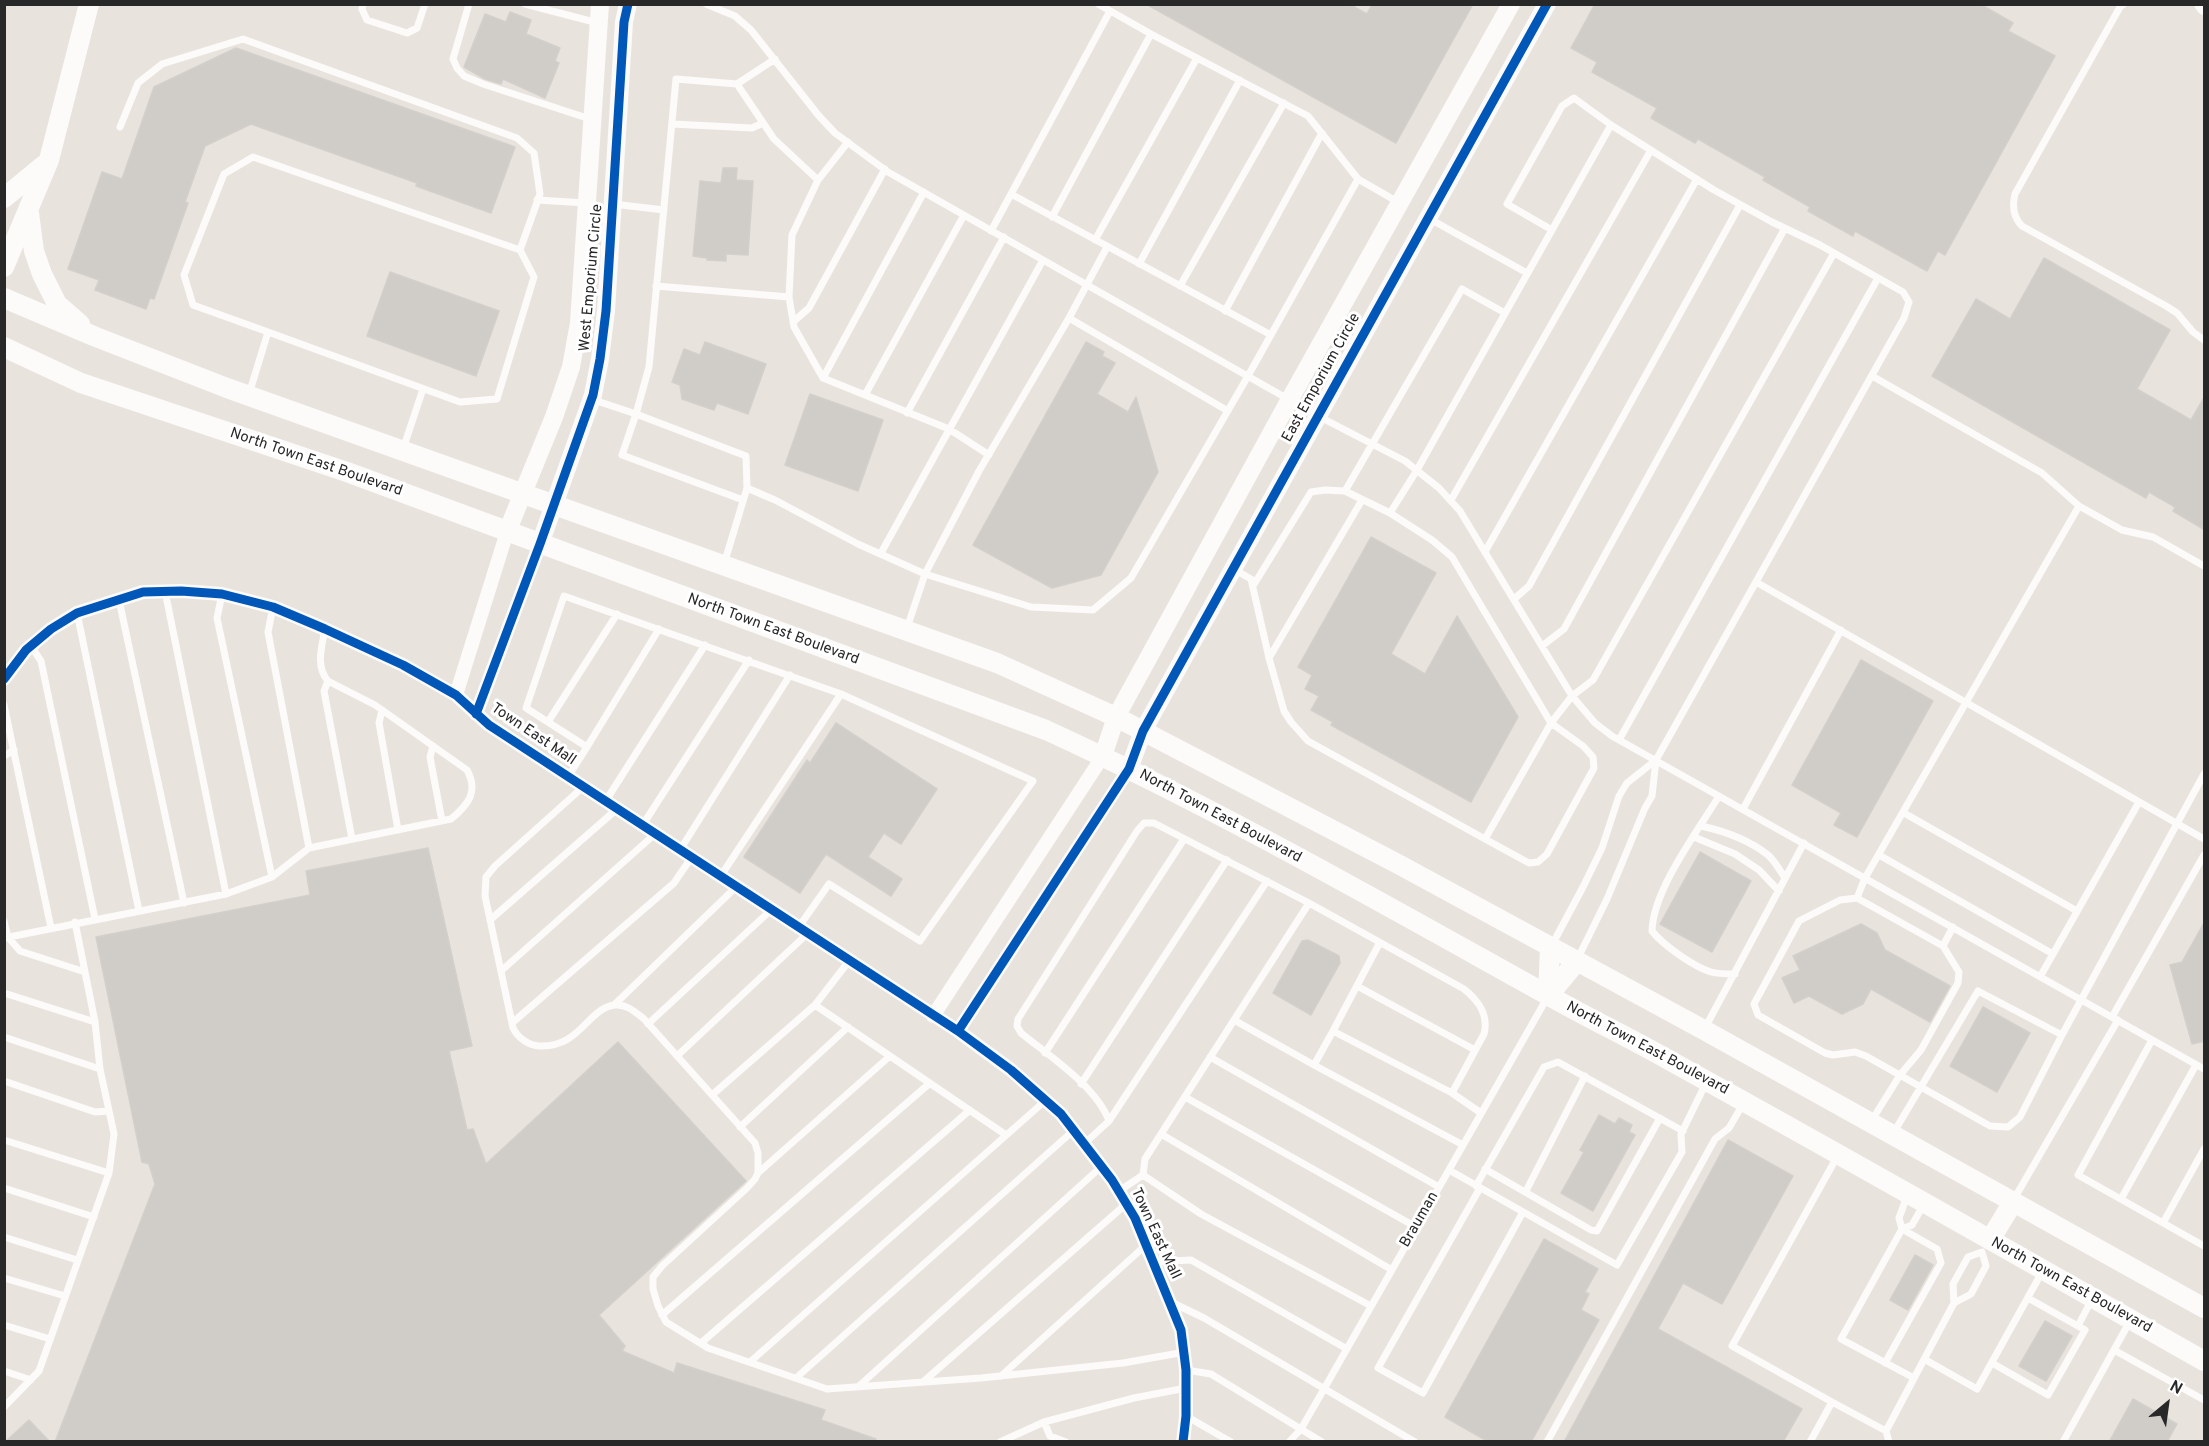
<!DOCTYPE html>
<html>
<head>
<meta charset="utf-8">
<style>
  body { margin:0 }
  #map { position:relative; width:2209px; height:1446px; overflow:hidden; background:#e8e3dd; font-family:Overpass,sans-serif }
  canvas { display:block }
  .frame { position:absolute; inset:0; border:6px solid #282828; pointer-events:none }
  .north { position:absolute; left:2137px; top:1374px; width:60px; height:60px; -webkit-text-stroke:4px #fff; paint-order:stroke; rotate:29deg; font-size:16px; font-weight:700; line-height:24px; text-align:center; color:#282828 }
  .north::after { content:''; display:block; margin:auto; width:21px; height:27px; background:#282828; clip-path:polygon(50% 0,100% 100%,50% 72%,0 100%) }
</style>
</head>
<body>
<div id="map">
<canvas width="2209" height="1446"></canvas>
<div class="frame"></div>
<div class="north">N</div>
</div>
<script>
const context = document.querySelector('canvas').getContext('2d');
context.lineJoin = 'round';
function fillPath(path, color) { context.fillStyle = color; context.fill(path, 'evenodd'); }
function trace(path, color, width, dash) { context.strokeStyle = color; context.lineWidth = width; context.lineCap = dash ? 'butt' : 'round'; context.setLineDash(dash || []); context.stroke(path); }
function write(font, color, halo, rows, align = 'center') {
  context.font = font + ' Overpass,sans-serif'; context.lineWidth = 6; context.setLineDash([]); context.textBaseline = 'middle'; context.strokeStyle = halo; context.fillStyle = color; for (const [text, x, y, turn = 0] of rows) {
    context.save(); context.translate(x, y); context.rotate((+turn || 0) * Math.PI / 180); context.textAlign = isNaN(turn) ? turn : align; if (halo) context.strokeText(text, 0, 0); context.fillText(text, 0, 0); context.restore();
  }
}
const building = new Path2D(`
  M 1146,4 L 1349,4 L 1367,14 L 1372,4 L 1473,4 L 1396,143 Z
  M 1595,4 L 1980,4 L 2013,23 L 2008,31 L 2055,56 L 1945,255 L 1938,251 L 1927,271 L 1855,231 L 1853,236 L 1808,211 L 1810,207 L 1763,180 L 1765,177 L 1698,139 L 1695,143 L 1651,118 L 1657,108 L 1592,72 L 1597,62 L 1571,48 Z
  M 510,12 L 531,20 L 526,34 L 560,48 L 555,61 L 559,63 L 545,98 L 503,79 L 501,84 L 485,79 L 464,67 L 485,14 L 506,22 Z
  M 236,48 L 515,147 L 491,213 L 416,186 L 417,183 L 251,124 L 205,146 L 185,202 L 188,203 L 154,299 L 150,298 L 146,309 L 95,290 L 99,280 L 68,269 L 102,172 L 122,179 L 154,87 Z
  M 723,168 L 737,168 L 736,180 L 753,181 L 748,255 L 726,254 L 726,261 L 707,260 L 707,258 L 693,256 L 700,181 L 721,183 Z
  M 2044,258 L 2170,330 L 2137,389 L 2191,420 L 2205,396 L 2205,530 L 2173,511 L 2175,507 L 2149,492 L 2146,498 L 1932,376 L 1976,299 L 2010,319 Z
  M 390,272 L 499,311 L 476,376 L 367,336 Z
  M 705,342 L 766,364 L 748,414 L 717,403 L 714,410 L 682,399 L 680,385 L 672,382 L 684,349 L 700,355 Z
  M 1086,342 L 1104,352 L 1102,356 L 1115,363 L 1097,394 L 1128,412 L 1136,397 L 1158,472 L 1101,575 L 1052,588 L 973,545 Z
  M 810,394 L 883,420 L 858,491 L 785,465 Z
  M 1371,537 L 1436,573 L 1391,654 L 1425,674 L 1457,616 L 1518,717 L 1471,802 L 1331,725 L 1333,722 L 1311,710 L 1319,696 L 1305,689 L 1312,675 L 1298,667 Z
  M 1861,660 L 1933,701 L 1857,837 L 1834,825 L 1841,813 L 1792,785 Z
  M 836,723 L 937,789 L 901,844 L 884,833 L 868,857 L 902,879 L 891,896 L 826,854 L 800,893 L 744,857 L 807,760 L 810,763 Z
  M 428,848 L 472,1046 L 449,1051 L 467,1130 L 473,1129 L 486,1164 L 618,1042 L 746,1181 L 599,1315 L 625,1346 L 622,1351 L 674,1373 L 677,1363 L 825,1410 L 821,1420 L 876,1439 L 875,1442 L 55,1442 L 155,1184 L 149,1164 L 142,1162 L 96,937 L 310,895 L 306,871 Z
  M 1700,852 L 1751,881 L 1712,952 L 1660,924 Z
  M 2205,921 L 2205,1041 L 2192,1044 L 2170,965 L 2182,962 Z
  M 1861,924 L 1877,933 L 1885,950 L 1950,986 L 1930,1022 L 1871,989 L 1863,1004 L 1842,1014 L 1809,996 L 1794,1003 L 1782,978 L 1800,970 L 1793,956 Z
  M 1308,940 L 1339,956 L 1340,963 L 1311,1015 L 1273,993 L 1302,941 Z
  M 1983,1007 L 2030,1033 L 1997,1092 L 1950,1066 Z
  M 1599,1115 L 1615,1124 L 1619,1118 L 1632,1125 L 1629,1132 L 1635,1135 L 1593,1211 L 1561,1193 L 1584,1152 L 1580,1150 Z
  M 1728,1140 L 1793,1176 L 1722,1304 L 1683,1283 L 1658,1329 L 1802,1409 L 1783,1442 L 1564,1442 Z
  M 1544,1239 L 1598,1269 L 1585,1292 L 1589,1294 L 1581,1310 L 1599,1320 L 1531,1442 L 1489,1442 L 1445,1417 Z
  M 1915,1255 L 1933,1265 L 1908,1310 L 1890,1300 Z
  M 2045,1321 L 2072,1336 L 2046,1381 L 2019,1366 Z
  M 2133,1399 L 2177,1424 L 2167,1442 L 2109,1442 Z
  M 29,1420 L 50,1442 L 5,1442 Z`);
fillPath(building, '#d0cdc9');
trace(building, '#d3cfca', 1.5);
trace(new Path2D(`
  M 363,4 L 362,9 L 367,20 L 407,33 L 417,28 L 425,4
  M 469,4 L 453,59 L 457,68 L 464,76 L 483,84 L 590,119
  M 525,4 L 598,23
  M 706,4 L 735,16 L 751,30 L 819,116 L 835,133 L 888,172 L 1288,399
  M 2124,4 L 2120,7 L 2015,194 C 2012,206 2013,217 2022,226 L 2166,306 L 2177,313 L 2193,332 L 2204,340
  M 737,84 L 774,139 L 818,180 L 848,142
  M 672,124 L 752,128 L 763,123
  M 120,127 L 138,83 L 162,64 L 243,39 L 517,138 L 534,153 L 540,194 L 520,250
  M 1358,179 L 1398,202
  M 1011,194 L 1271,335
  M 537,200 L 586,203
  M 613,204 L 664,210
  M 1052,217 L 1151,34
  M 1430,219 L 1527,273
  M 1552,230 L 1507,204 L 1562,106 L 1574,98 L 1611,125
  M 991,231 L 1110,11
  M 1095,240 L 1197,58
  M 1139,264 L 1240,80
  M 656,286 L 789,297 L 792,235 L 818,180
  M 1180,286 L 1284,103
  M 789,297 L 794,327 L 823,378 L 949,429 L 989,455
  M 1225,311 L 1322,133
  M 1069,318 L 1228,411
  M 793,322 L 809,308 L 885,169
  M 1872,376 L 2042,473 L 2079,506 L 2122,530 L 2153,537 L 2204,566
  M 823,378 L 924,192
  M 249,394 L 268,332 L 193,305 L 184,275 L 224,174 L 253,157 L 520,250 L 534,277 L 497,399 L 460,402 L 268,332
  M 865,395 L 964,215
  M 594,400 L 636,414 L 649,367 L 676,79 L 737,84 L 775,59
  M 907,413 L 1004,237
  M 1320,417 L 1405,461 L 1439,488 L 1460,511 L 1572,696 L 1595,723 L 1612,736 L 2204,1069
  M 403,449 L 423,389
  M 747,488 L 775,500 L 858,544 L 925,574 L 1031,607 L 1093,610 L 1131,578 L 1248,376 L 1358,179 L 1308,116 L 1151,34 L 1098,4
  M 1451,500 L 1651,150
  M 1390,513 L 1345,491 L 1462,289 L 1505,313
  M 1486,550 L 1697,179
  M 881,553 L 1043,260
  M 724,564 L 747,488 L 746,456 L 636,414 L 622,455 L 743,500
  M 1235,570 L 1251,579 L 1269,658 L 1284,711 L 1291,722 L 1308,741 L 1485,839 L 1551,723 L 1572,696 L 1593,680 L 1834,253
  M 1756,582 L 2204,839
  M 1253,586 L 1311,492 L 1325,490 L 1345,491
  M 165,591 L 226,894
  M 222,594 L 217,618 L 272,877
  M 1514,599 L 1529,586 L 1740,205
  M 119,600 L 184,903
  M 273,607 L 268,632 L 309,848
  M 77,613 L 139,911
  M 907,628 L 925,574 L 979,471 L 1069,318 L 1107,247
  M 31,646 L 41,661 L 95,919
  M 1542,646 L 1564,629 L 1785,228
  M 1269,658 L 1362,500
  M 328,681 L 324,691 L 352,839
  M 4,705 L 51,928
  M 382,710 L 379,723 L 398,830
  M 548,722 L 617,614
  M 1619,740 L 1878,278
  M 433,746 L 430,757 L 442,821
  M 587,747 L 659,629
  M 4,756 L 14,750
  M 568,777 L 587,747 L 526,708 L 564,596 L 841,694
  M 583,787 L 495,866 L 486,877 L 485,896 L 513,1028 C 518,1038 528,1045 539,1046 C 581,1048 587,1008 615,1005 C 627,1004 635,1012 644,1019 L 755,1143 L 758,1153 L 758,1173 L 755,1179 L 747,1188 L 662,1266 L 653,1277 L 653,1289 L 658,1306 L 666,1322 L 708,1348 L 827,1389 L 981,1378 L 1123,1363 L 1185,1352
  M 1719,796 C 1697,832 1653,890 1652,931 C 1663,945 1694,967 1711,972 C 1718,974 1727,974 1735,974
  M 605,802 L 705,645
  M 1743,809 L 1841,630
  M 1904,813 L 2077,911
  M 642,826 L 749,660
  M 1701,826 C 1724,831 1749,840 1768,855 C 1775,861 1780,871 1785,878
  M 1694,837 L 1735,854 L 1759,870 L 1779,891
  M 1485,839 L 1529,863 L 1538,862 L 1547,854 L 1594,768 L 1593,757 L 1583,746 L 1551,723 L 1452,557 L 1432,540 L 1390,513 L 1417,470 L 1611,125 L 1714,190 L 1772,222 L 1820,245 L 1903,292 L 1909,302 L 1904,318 L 1656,760 L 1627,783 L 1619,796 L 1602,848 L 1583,887 L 1552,945
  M 680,850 L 790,675
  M 1879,855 L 2053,954
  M 720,877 L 841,694 L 1033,781 L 920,941 L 829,884 L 798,928
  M 1857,898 L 1840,900 L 1799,921 L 1754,1004 L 1758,1015 L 1825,1053 L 1833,1055 L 1855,1052 L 1866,1056 L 1990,1126 L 2008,1127 L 2020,1117 L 2062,1035 L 1978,991 L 1894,1132
  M 1309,903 L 1464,989 C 1479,1001 1489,1015 1484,1034 L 1452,1093 L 1481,1113
  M 490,920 L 617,809
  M 4,921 L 8,937 L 20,951 L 85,972
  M 1953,927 L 1943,946 L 1857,898 L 1865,878 L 2079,506
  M 4,938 L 226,894 L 272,877 L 309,848 L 451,819 C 468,805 479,792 467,770 L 375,705 L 328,681 C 315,666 322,646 325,629
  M 1379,944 L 1333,1031 L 1452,1093
  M 1577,960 L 1607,899 L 1645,808 L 1652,796 L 1656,760
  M 501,971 L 655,834
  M 2040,977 L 2139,802
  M 1357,986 L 1475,1050
  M 4,993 L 95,1022
  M 614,1005 L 736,887
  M 815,1005 L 1006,1135
  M 2112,1017 L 2204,855
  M 1234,1020 L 1314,1065
  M 512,1023 L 674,883 L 691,858
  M 648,1024 L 771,910
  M 1705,1028 L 1804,843
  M 1333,1031 L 1314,1065 L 1463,1145
  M 2062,1035 L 2204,774
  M 4,1037 L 100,1069
  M 2152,1040 L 2078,1175 L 2204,1246
  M 1045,1053 L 1184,839
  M 677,1056 L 807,934
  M 1210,1057 L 1439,1187
  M 4,1081 L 95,1112 L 109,1111
  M 1081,1084 L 1227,860
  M 712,1095 L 815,1005 L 849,961
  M 1185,1097 L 1416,1227
  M 1872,1120 L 1900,1075 L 1921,1050 L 1958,983 L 1959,972 L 1943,946
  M 1109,1121 L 1267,881
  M 740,1127 L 848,1027
  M 1161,1134 L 1392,1270
  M 4,1140 L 109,1173
  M 1085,1143 L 1109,1121 C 1096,1086 1049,1056 1021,1033 L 1017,1026 L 1018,1019 L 1137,831 L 1144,823 L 1154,823 L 1309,903 L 1145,1159 L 1143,1175
  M 1485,1169 L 1591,1230 L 1597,1231 L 1660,1118
  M 1449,1170 L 1617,1265 L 1682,1152 L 1681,1134 L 1706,1083
  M 758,1173 L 890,1056
  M 1476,1186 L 1544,1067 L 1558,1062 L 1683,1131
  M 4,1188 L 94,1217
  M 1480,1188 L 1378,1368 L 1423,1393 L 1523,1212
  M 1119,1191 L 1143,1175 L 1201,1214 L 1371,1306
  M 1526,1191 L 1585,1076
  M 1907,1196 L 1899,1218 L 1902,1229 L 1912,1225 L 1924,1204
  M 2014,1199 L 2118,1020
  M 2121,1199 L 2196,1065
  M 2163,1223 L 2204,1149
  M 4,1237 L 77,1260
  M 1153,1262 L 1191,1260 L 1347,1349
  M 4,1278 L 65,1296
  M 1171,1302 L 1204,1318 L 1415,1442
  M 662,1315 L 930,1083
  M 4,1325 L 50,1339
  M 2078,1326 L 2092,1299
  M 701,1343 L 970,1110
  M 2114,1350 L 2204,1400
  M 1924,1359 L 1977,1389 L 2042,1272
  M 750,1362 L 1046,1100
  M 1885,1363 L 1941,1263 L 1937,1249 L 1902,1229 L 1841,1339 L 1914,1378
  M 1992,1363 L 2048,1395 L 2085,1330 L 2028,1298
  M 1186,1370 L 1211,1374 L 1322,1442
  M 4,1371 L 31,1380
  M 1001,1376 L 1146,1245
  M 796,1378 L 1074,1130
  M 923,1382 L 1126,1204
  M 859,1386 L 1102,1166
  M 1832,1402 L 1886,1431
  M 4,1407 L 39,1371 L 109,1173 L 114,1134 L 100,1069 L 95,1022 L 75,922
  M 1186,1416 L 1231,1442
  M 1044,1422 L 1050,1436 L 1066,1442
  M 1000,1442 L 1044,1422 L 1134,1398 L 1186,1388
  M 1289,1442 L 1301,1429 L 1324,1389 L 1547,998
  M 1547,1442 L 1715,1139 L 1729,1128 L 1743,1104
  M 1810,1442 L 1832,1402 L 1732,1346 L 1838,1155
  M 1889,1442 L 1886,1431 L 1954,1303 L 1953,1284 L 1968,1257 L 1982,1252 L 1986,1266 L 1971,1294 L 1954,1303
  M 2063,1442 L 2130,1321`), '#fcfbfa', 7);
trace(new Path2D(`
  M 2201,4 L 2204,8
  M 4,679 L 26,650 L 51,629 L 77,613 L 143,592 L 181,591 L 222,594 L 273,607 L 325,629 L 403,665 L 456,695 L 489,725 L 958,1031 L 1011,1070 L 1061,1114 L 1112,1180 L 1135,1218 L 1181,1330 L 1186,1370 L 1186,1416 L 1183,1442
  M 456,695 L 507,532
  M 476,714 L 540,544
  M 933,1016 L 1103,756
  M 958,1031 L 1129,769`), '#fcfbfa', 14);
trace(new Path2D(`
  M 507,532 L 554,417 L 571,367 L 579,323 L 600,4
  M 540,544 L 593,395 L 600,359 L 606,311 L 624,22 L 628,4
  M 1103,756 L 1116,717 L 1290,399 L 1511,4
  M 1129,769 L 1143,731 L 1547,4`), '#fcfbfa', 18);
trace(new Path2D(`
  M 4,198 L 44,165
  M 29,213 L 34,251 L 42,274 L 57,304 L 80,324
  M 4,267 L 49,160 L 89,4
  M 4,298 L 96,337 L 227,388 L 997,663 L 1116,717 L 1398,864 L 1704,1030 L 2204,1308
  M 4,347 L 81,383 L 347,472 L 1046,730 C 1216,808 1380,902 1544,993 C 1584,1016 1626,1036 1667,1059 C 1847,1158 2026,1260 2204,1361
  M 1548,996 L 1550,947
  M 1548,996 L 1577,961
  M 1990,1240 L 2013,1202`), '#fcfbfa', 20);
trace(new Path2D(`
  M 4,679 L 26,650 L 51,629 L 77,613 L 143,592 L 181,591 L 222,594 L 273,607 L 325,629 L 403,665 L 456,695 L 489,725 L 958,1031 L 1011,1070 L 1061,1114 L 1112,1180 L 1135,1218 L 1181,1330 L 1186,1370 L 1186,1416 L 1183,1442
  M 476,714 L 540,544 L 593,395 L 600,359 L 606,311 L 624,22 L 628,4
  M 958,1031 L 1129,769 L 1143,731 L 1547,4`), '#0057b8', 9);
write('15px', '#282828', '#fff', [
  ["West Emporium Circle",592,278,-85],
  ["East Emporium Circle",1322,378,-61],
  ["North Town East Boulevard",316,463,19],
  ["North Town East Boulevard",773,630,20],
  ["Town East Mall",533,735,34],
  ["North Town East Boulevard",1220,817,28],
  ["North Town East Boulevard",1647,1049,28],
  ["Brauman",1420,1220,-60],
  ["Town East Mall",1155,1234,65],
  ["North Town East Boulevard",2071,1286,29]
]);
</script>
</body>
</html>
